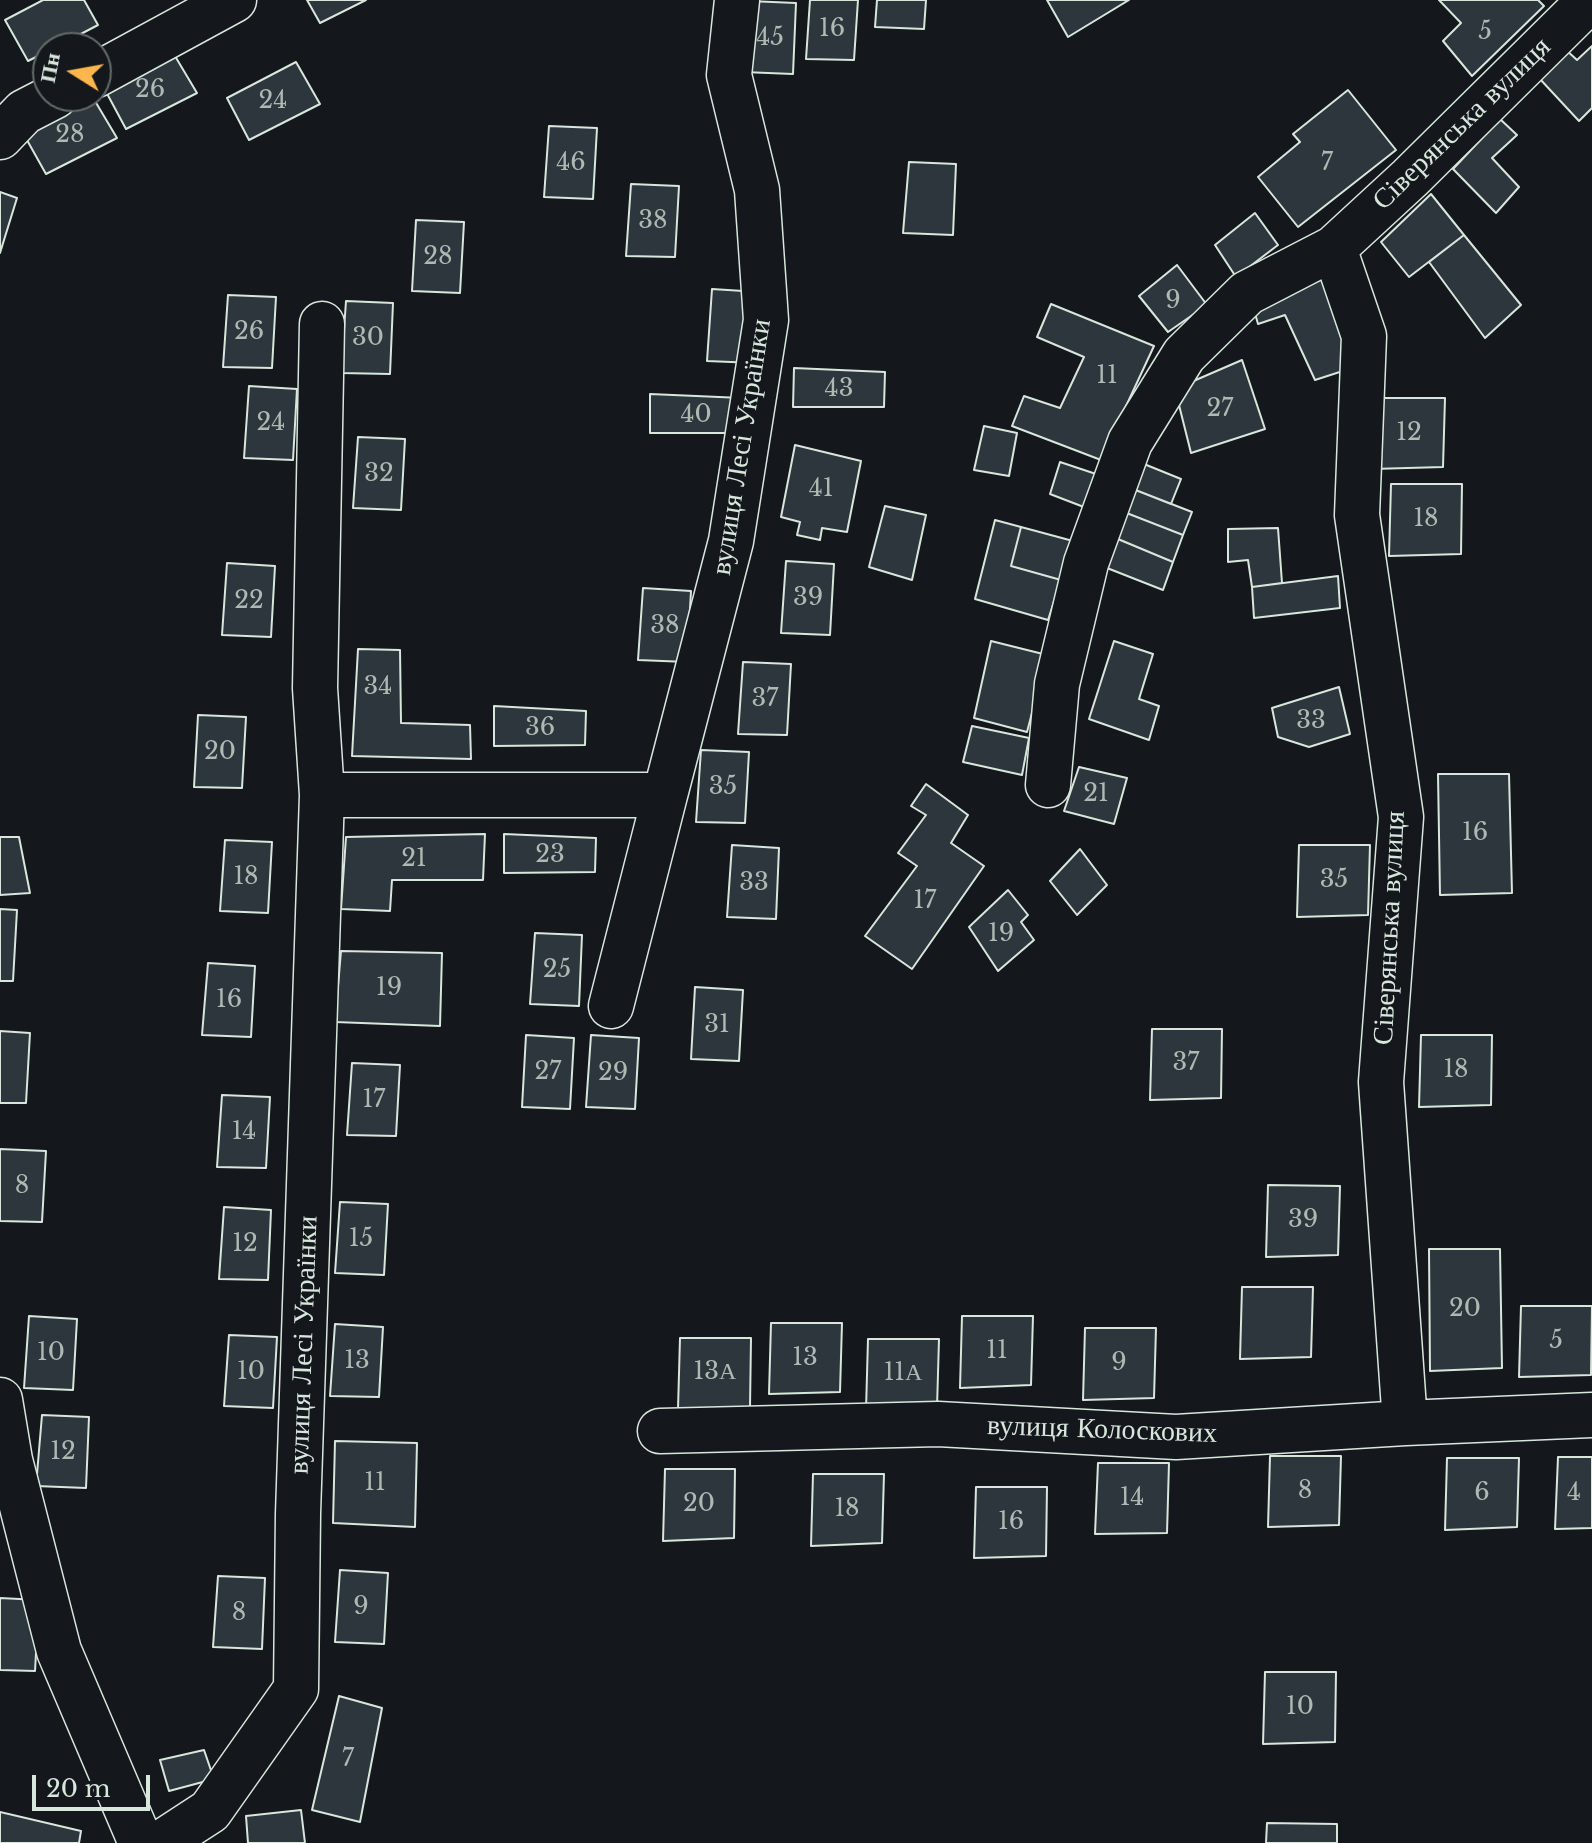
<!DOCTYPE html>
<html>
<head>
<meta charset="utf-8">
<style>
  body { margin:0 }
  #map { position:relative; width:1592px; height:1843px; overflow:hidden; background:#14181c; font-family:"Libre Baskerville",serif }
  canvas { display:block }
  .north { position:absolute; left:32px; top:32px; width:80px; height:80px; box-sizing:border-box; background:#14181c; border:2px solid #626a69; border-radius:50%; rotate:281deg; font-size:22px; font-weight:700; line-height:32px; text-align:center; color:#d8e6dc }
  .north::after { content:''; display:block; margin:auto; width:28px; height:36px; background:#ffb74d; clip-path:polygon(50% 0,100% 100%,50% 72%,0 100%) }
  .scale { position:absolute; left:32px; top:1775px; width:118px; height:36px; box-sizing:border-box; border:4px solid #d8e6dc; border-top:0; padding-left:10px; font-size:24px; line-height:28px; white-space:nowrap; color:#d8e6dc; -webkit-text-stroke:6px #14181c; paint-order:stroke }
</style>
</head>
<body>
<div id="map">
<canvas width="1592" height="1843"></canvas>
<div class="north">Пн</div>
<div class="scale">20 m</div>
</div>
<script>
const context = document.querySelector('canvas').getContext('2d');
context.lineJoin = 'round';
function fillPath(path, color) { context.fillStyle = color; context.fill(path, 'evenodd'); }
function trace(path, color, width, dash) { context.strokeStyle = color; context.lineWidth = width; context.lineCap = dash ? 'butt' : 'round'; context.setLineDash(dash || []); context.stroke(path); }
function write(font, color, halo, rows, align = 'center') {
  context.font = font + ' "Libre Baskerville",serif'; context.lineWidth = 6; context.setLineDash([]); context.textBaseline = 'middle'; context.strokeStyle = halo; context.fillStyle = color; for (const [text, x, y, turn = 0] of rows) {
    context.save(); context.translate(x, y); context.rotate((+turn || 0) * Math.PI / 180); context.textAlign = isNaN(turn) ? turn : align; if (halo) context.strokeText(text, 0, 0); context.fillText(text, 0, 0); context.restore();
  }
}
const building = new Path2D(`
  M 43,0 L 84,0 L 98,25 L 54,48 L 48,48 L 48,51 L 28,61 L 5,20 Z
  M 307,0 L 366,0 L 320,23 Z
  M 810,0 L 858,0 L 854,60 L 806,59 Z
  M 877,0 L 926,0 L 924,29 L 875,27 Z
  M 1047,0 L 1129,0 L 1068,37 Z
  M 1439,0 L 1538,0 L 1544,6 L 1472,76 L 1443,41 L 1461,23 Z
  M 749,1 L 796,3 L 793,74 L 743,72 Z
  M 1592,46 L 1592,108 L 1579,121 L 1539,78 L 1565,49 L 1577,60 Z
  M 172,51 L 197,93 L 126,129 L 104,88 Z
  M 296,62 L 320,104 L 249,140 L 227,98 Z
  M 1348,90 L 1396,150 L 1298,227 L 1258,177 L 1300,142 L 1293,134 Z
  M 92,96 L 117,138 L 46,174 L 23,133 Z
  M 1500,119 L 1517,135 L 1492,158 L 1519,187 L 1496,213 L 1453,169 Z
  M 549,126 L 597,128 L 593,199 L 544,197 Z
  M 909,162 L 956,164 L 953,235 L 903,233 Z
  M 631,184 L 679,186 L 675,257 L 626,256 Z
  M 0,192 L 17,198 L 0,253 Z
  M 1431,194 L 1464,235 L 1409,277 L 1381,242 Z
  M 1255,213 L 1278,245 L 1236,277 L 1215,245 Z
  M 416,220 L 464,222 L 460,293 L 412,291 Z
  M 1464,235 L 1521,305 L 1485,338 L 1429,262 Z
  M 1177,265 L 1207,305 L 1168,332 L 1139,296 Z
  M 1322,270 L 1340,316 L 1349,369 L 1315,380 L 1285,315 L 1258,324 L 1253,306 Z
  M 712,289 L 759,292 L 755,363 L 707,361 Z
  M 228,295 L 276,297 L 272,368 L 223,367 Z
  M 346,301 L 393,303 L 390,374 L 341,373 Z
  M 1051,304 L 1154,346 L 1101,460 L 1012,426 L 1024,396 L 1060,408 L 1084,357 L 1037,337 Z
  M 1242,360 L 1265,429 L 1191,453 L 1175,389 Z
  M 794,368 L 885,372 L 884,407 L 793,407 Z
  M 249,386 L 297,389 L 293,460 L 244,458 Z
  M 650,394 L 742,398 L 741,433 L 650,433 Z
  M 1374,398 L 1445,398 L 1443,467 L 1372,469 Z
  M 984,426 L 1017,433 L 1009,476 L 974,470 Z
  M 358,437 L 405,439 L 401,510 L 353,508 Z
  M 795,445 L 861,461 L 847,532 L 822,528 L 820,540 L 797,535 L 800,522 L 781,517 Z
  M 1060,462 L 1099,475 L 1089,509 L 1050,494 Z
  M 1144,464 L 1181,479 L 1171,504 L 1133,489 Z
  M 1391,484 L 1462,484 L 1461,554 L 1389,556 Z
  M 1133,489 L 1192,512 L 1183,535 L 1124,512 Z
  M 885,506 L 926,515 L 912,580 L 869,567 Z
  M 1124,512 L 1183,535 L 1173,562 L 1113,537 Z
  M 995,520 L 1021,527 L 1011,566 L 1061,580 L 1048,620 L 975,599 Z
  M 1021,527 L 1073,541 L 1061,580 L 1011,566 Z
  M 1278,528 L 1282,583 L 1252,587 L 1248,560 L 1228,562 L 1228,529 Z
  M 1118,539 L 1173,562 L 1163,590 L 1107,568 Z
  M 786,561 L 834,564 L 830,635 L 781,633 Z
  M 227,563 L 275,566 L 271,637 L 222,635 Z
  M 1338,576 L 1340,608 L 1254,618 L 1252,587 Z
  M 643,588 L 691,591 L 687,662 L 638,660 Z
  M 991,641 L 1047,655 L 1027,732 L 974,718 Z
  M 1114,641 L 1153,654 L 1139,699 L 1159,706 L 1149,740 L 1089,719 Z
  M 358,649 L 400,650 L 401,723 L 470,725 L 471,759 L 352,756 Z
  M 743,662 L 791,664 L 787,735 L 738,734 Z
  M 1339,687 L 1350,734 L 1309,747 L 1278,737 L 1272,708 Z
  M 494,706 L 586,711 L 585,745 L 494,746 Z
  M 198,715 L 246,717 L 242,788 L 194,787 Z
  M 972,726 L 1029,738 L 1022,775 L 963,762 Z
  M 701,750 L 749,752 L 745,823 L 696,822 Z
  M 1079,767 L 1127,778 L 1114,824 L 1064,811 Z
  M 1438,774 L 1509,774 L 1512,893 L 1440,895 Z
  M 926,784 L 968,815 L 951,843 L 984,866 L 912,969 L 865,936 L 917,866 L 898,853 L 926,815 L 911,806 Z
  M 485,834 L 483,880 L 392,880 L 390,911 L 341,909 L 346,837 Z
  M 504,834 L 596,838 L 595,872 L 504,873 Z
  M 0,837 L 19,837 L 30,893 L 0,895 Z
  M 225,840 L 272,842 L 268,913 L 220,911 Z
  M 732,845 L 779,848 L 776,919 L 727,917 Z
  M 1299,845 L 1370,845 L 1368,915 L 1297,917 Z
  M 1080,849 L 1107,885 L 1077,915 L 1050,881 Z
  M 1008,890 L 1028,915 L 1021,922 L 1034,940 L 998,971 L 969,927 Z
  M 0,909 L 17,910 L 13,981 L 0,981 Z
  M 535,933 L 582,935 L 579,1006 L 530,1004 Z
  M 341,951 L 442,953 L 440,1026 L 335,1022 Z
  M 208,963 L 255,966 L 251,1037 L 202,1035 Z
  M 695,987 L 743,990 L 739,1061 L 691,1059 Z
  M 1152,1029 L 1222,1029 L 1221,1098 L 1150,1100 Z
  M 0,1031 L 30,1033 L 26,1103 L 0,1103 Z
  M 526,1035 L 574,1038 L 570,1109 L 522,1107 Z
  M 591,1035 L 639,1038 L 635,1109 L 586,1107 Z
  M 1421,1035 L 1492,1035 L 1491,1105 L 1419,1107 Z
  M 352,1063 L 400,1065 L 396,1136 L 347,1135 Z
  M 222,1095 L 270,1097 L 266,1168 L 217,1167 Z
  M 0,1149 L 46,1151 L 42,1222 L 0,1221 Z
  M 1268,1185 L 1340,1186 L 1338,1255 L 1266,1257 Z
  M 340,1202 L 388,1204 L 384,1275 L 335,1273 Z
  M 224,1207 L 271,1210 L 268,1280 L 219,1279 Z
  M 1429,1249 L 1500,1249 L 1502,1368 L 1430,1371 Z
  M 1242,1287 L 1313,1287 L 1311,1357 L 1240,1359 Z
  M 1521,1306 L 1592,1306 L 1591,1375 L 1519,1377 Z
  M 29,1316 L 77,1319 L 73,1390 L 24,1388 Z
  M 962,1316 L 1033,1316 L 1031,1385 L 960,1388 Z
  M 771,1323 L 842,1323 L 840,1392 L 769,1394 Z
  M 335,1324 L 383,1327 L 379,1397 L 330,1396 Z
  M 1085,1328 L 1156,1328 L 1154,1398 L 1083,1400 Z
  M 229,1335 L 277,1337 L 273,1408 L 224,1406 Z
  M 680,1338 L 751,1338 L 750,1407 L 678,1409 Z
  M 868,1339 L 939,1339 L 937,1408 L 866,1410 Z
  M 42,1415 L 89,1417 L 86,1488 L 36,1486 Z
  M 335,1441 L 417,1443 L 415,1527 L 333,1523 Z
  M 1270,1456 L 1341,1456 L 1339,1525 L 1268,1527 Z
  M 1558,1457 L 1592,1457 L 1592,1528 L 1555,1529 Z
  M 1447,1458 L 1519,1458 L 1517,1527 L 1445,1530 Z
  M 1098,1463 L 1169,1463 L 1167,1533 L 1095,1534 Z
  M 665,1469 L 735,1469 L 734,1538 L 663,1541 Z
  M 813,1474 L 884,1474 L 882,1543 L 811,1546 Z
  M 976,1487 L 1047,1487 L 1046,1556 L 974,1558 Z
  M 340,1570 L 388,1573 L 384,1644 L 335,1642 Z
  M 218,1576 L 265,1578 L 262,1649 L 213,1647 Z
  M 0,1598 L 39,1600 L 35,1671 L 0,1670 Z
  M 1265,1672 L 1336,1672 L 1335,1742 L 1263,1744 Z
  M 339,1696 L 382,1708 L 360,1822 L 312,1810 Z
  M 204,1750 L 214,1779 L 169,1791 L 160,1760 Z
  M 301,1810 L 305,1843 L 248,1843 L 246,1816 Z
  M 0,1812 L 81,1831 L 79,1843 L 0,1843 Z
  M 1267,1823 L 1337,1824 L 1337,1843 L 1266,1843 Z`);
fillPath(building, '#2c363c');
trace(building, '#d8e6dc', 2);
const minor = new Path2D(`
  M 96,75 L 234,0
  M 0,137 L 24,112 L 55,96
  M 1334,248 L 1364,336 L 1357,515 L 1401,817 L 1381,1082 L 1405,1423
  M 1048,785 L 1057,684 L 1086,563 L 1130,442 L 1184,355 L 1247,293 L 1334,248 L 1410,178 L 1590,0
  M 322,795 L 665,795 L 731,541 L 766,320 L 757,190 L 729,75 L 737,0
  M 611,1006 L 665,795
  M 0,1400 L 10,1460 L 59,1651 L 141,1843
  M 660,1431 L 938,1424 L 1176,1437 L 1405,1423 L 1592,1415
  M 161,1843 L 210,1811 L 296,1689 L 298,1514 L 322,795 L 315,688 L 322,324`);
trace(minor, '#d8e6dc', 47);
trace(minor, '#14181c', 44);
write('24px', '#adbab4', null, [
  ["16",832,29],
  ["5",1485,32],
  ["45",770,38],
  ["26",150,90],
  ["24",273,101],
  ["28",70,135],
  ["46",571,163],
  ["7",1327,163],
  ["38",653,221],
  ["28",438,257],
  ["9",1173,301],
  ["26",249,332],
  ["30",368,338],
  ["11",1107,376],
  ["43",839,389],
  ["27",1220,409],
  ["40",696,415],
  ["24",271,423],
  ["12",1409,433],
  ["32",379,474],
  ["41",821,489],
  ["18",1426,519],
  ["39",808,598],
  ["22",249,601],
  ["38",665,626],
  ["34",378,687],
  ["37",765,699],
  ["33",1311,721],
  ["36",540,728],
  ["20",220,752],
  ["35",723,787],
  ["21",1096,794],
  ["16",1475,833],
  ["23",550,855],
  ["21",414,859],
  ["18",246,877],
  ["35",1334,880],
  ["33",754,883],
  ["17",925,901],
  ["19",1001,934],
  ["25",557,970],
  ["19",389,988],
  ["16",229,1000],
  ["31",717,1025],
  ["37",1186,1063],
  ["18",1456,1070],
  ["27",548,1072],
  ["29",613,1073],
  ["17",374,1100],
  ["14",244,1132],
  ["8",22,1186],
  ["39",1303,1220],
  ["15",361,1239],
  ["12",245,1244],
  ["20",1465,1309],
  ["5",1556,1341],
  ["11",997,1351],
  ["10",51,1353],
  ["13",805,1358],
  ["13",357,1361],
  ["9",1119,1363],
  ["10",251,1372],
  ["13А",715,1372],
  ["11А",903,1373],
  ["12",63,1452],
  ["11",375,1483],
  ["8",1305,1491],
  ["6",1482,1493],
  ["4",1574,1493],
  ["14",1132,1498],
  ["20",699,1504],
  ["18",847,1509],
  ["16",1011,1522],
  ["9",361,1607],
  ["8",239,1613],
  ["10",1300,1707],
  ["7",348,1759]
]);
write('28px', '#d8e6dc', '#14181c', [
  ["Сіверянська вулиця",1462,124,-44],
  ["вулиця Лесі Українки",742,447,-81],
  ["Сіверянська вулиця",1390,928,-87],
  ["вулиця Лесі Українки",304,1345,-88],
  ["вулиця Колоскових",1102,1430,2]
]);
</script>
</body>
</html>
